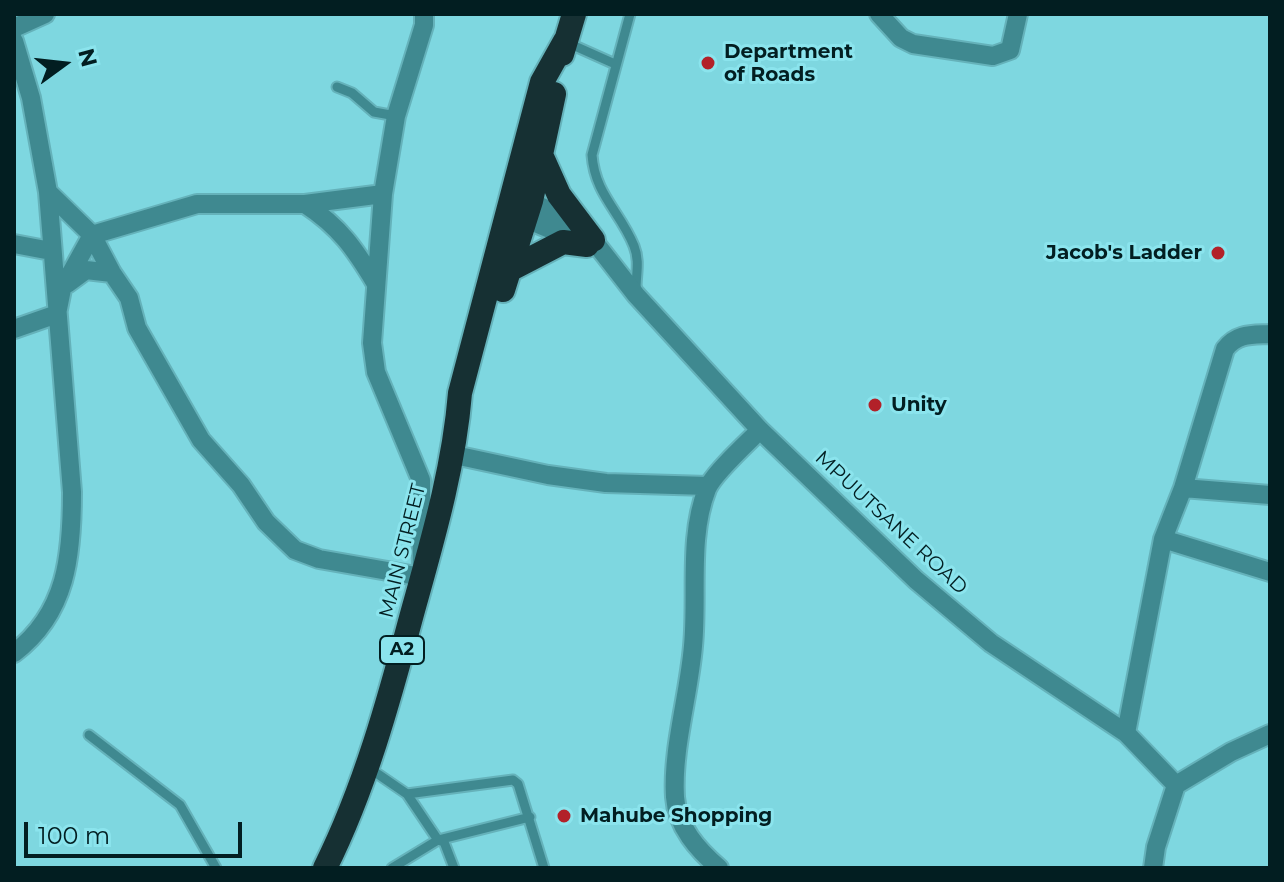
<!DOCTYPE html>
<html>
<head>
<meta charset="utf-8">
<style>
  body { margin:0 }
  #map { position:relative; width:1284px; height:882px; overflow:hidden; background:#7ed7e0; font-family:Montserrat,sans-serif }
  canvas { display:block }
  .frame { position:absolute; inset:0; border:16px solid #021e21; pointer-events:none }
  .north { position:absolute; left:24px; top:24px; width:80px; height:80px; -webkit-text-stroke:6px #8be4ed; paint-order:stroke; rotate:75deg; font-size:22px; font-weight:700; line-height:32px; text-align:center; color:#021e21 }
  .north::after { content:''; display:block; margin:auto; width:28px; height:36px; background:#021e21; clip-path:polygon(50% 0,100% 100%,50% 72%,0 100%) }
  .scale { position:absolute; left:24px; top:822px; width:218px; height:36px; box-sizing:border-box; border:4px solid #021e21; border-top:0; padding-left:10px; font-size:24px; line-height:28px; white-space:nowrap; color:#021e21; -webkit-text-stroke:6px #8be4ed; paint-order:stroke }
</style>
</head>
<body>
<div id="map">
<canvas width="1284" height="882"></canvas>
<div class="frame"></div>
<div class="north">N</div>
<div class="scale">100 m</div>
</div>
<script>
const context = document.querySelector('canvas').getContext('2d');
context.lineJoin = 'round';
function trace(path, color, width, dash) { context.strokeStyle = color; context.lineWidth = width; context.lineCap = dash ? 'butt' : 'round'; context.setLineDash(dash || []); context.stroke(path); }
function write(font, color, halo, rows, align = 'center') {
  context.font = font + ' Montserrat,sans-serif'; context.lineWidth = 6; context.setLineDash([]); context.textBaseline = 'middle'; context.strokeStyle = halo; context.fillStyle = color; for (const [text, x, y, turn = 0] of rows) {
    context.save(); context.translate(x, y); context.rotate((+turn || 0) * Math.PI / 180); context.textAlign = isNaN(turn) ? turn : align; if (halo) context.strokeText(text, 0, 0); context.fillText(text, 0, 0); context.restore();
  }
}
const lane = new Path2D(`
  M 630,14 L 592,155 C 595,195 620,211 634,246 C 640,261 636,274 636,289
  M 568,43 L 615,64
  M 337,87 L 352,93 L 374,112 L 396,116
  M 89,735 L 180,805 L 216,868
  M 369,768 L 407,794 L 513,780 L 518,784 L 544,868
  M 407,794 L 438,840 L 530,817
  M 392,868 L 438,840 L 444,842 L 454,868`);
const street = new Path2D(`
  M 879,14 L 901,38 L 913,44 L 993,56 L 1010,50 L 1018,14
  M 14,28 L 45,14
  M 14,41 L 31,98 L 48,192 L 72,492 C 72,555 67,613 14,653
  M 48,192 L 92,235 L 112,273 L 129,298 L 137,328 L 201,440 L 241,485 L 266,522 L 295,550 L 319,559 L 422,577 L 421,480 L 376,372 L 372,343 L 383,194 L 396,116 L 424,25 L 424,14
  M 522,198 L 557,214 L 593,240 L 636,295 L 760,430 L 916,580 L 991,643 L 1126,733 L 1176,785
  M 305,204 C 340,227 355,249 376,284
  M 513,216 L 526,219 L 578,241
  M 14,244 L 51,251
  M 67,284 L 86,270 L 112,273
  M 14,329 L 57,314 L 62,289 L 92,235 L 197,204 L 305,204 L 383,194
  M 450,454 L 548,475 L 606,483 L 708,486
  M 1183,488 L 1270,495
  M 1163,539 L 1270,572
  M 1126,733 L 1163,539 L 1183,488 L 1225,349 C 1237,333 1252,335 1270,334
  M 719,868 C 698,850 677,827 675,797 C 672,749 689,695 693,646 C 698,595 688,537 707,489 C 713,474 747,443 760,430
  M 1153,868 L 1156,847 L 1176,785 L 1231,752 L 1270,734`);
const highway = new Path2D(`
  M 562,54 L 574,14
  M 542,157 L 559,195 L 593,240
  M 509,270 L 563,242 L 587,245
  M 503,290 L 531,201 L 554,94
  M 325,868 C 365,788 389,700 412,614 C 432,542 454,468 460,393 L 542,82 L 565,41`);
trace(lane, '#65b2ba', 13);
trace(street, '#65b2ba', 22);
trace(highway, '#65b2ba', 28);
trace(lane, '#3f8990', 9);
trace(street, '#3f8990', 18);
trace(highway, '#163033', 24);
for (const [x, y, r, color] of [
  [708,63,8,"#b22129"],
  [1218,253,8,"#b22129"],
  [875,405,8,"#b22129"],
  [564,816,8,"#b22129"]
]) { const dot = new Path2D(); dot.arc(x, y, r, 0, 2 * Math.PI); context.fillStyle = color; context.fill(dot); trace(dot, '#8be4ed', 3); }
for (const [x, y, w] of [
  [402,650,44]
]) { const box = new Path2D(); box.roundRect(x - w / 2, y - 14, w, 28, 6); context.fillStyle = '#8be4ed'; context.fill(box); trace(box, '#021e21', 2); }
write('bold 18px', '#021e21', null, [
  ["A2",402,650]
]);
write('bold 20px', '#021e21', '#8be4ed', [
  ["Department",724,52],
  ["of Roads",724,75],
  ["Jacob's Ladder",1202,253,"right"],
  ["Unity",891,405],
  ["Mahube Shopping",580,816]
], 'left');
write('20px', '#021e21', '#8be4ed', [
  ["MPUUTSANE ROAD",891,523,43],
  ["MAIN STREET",403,551,-76]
]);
</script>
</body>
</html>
